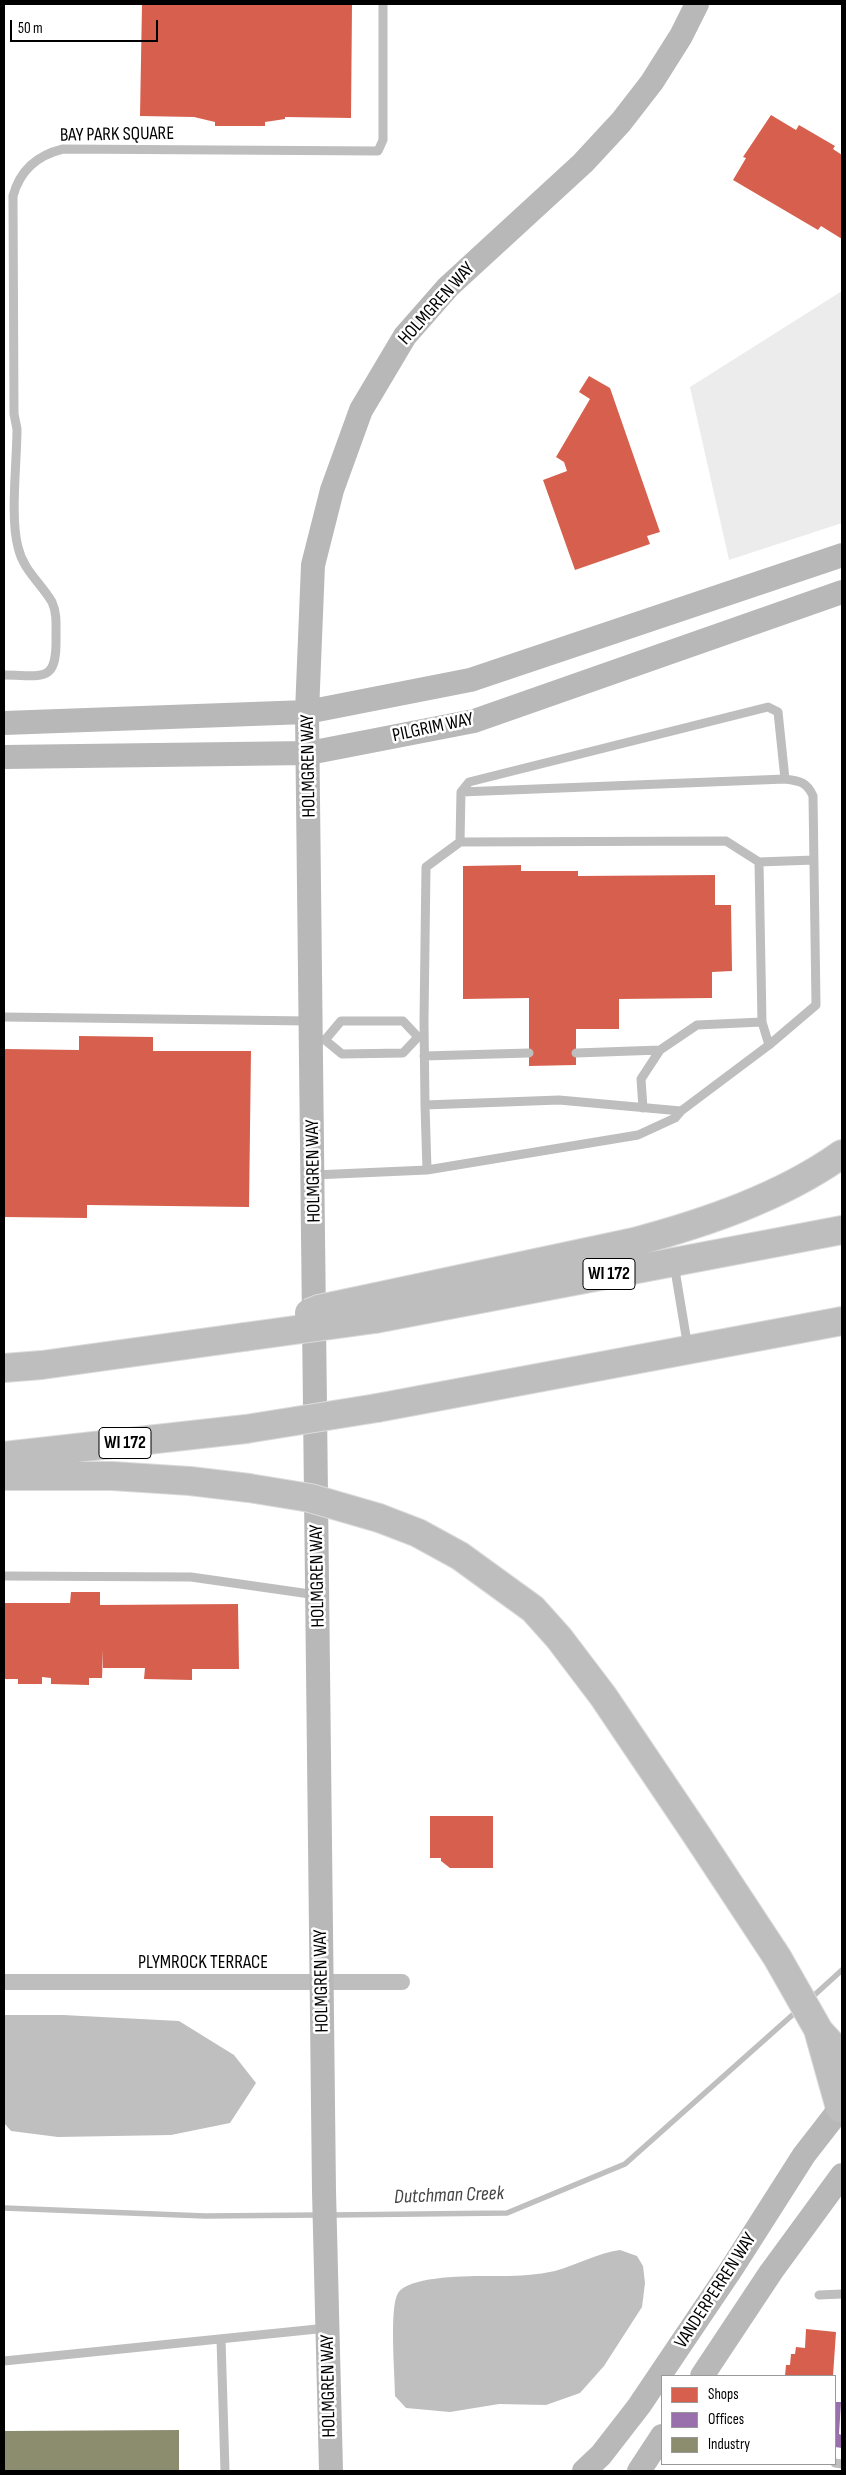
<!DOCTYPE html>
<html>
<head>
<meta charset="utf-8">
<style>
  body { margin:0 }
  #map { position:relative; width:846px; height:2475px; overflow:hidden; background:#fff; font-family:"Sofia Sans Condensed",sans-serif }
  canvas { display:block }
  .frame { position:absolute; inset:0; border:5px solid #000; pointer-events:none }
  .legend { position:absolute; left:661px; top:2375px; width:175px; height:90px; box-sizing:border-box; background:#fff; border:1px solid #999; margin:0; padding:6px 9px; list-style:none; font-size:15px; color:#000 }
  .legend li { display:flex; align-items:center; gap:10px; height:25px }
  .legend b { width:25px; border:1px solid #999 }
  .scale { position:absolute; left:10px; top:20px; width:148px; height:22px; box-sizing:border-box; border:2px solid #000; border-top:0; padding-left:6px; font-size:15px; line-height:18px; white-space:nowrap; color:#000; -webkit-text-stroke:4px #fff; paint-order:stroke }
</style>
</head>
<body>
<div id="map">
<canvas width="846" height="2475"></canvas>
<div class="frame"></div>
<ul class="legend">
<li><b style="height:14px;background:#d6604d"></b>Shops</li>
<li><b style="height:14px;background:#9970ab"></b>Offices</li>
<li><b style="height:14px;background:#8c8c6e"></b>Industry</li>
</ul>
<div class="scale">50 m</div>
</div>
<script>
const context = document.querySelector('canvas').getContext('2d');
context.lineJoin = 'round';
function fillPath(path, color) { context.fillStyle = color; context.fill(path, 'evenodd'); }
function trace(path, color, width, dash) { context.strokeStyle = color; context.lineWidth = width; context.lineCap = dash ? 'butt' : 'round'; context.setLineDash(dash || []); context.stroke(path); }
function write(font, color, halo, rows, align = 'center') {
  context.font = font + ' "Sofia Sans Condensed",sans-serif'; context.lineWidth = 5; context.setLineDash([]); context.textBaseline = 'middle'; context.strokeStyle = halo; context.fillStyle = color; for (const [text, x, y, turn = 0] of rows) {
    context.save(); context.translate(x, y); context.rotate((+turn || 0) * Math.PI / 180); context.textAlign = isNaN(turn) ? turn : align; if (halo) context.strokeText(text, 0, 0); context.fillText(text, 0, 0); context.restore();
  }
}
fillPath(new Path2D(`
  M 842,291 L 842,523 L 729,560 L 690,387 Z`), '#ececec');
fillPath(new Path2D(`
  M 4,2015 L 63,2015 L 179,2021 L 234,2055 L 256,2083 L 230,2123 L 171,2135 L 58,2137 L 11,2131 L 4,2123 Z
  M 620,2250 L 637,2256 L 643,2266 L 645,2283 L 642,2307 L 604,2366 L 580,2393 L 546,2405 L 499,2404 L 450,2412 L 406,2408 L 395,2396 C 395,2375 389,2308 398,2293 C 410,2274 481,2276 502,2276 C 519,2276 537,2275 555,2271 C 577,2265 597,2253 620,2250 Z`), '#bfbfbf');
fillPath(new Path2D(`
  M 142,4 L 352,4 L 351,118 L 285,117 L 285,119 L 265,122 L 265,126 L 215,126 L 215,122 L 194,117 L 140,116 Z
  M 771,115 L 796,130 L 799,125 L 835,146 L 833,149 L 842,155 L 842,239 L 821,226 L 818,230 L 733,180 L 746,158 L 743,157 Z
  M 589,376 L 610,388 L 660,532 L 647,536 L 650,544 L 575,570 L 543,480 L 567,471 L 564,462 L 556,457 L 590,399 L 579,392 Z
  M 521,865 L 521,871 L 578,871 L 578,876 L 715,875 L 715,905 L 731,905 L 732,971 L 712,972 L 712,998 L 619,999 L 619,1029 L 576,1029 L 576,1065 L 529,1066 L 529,998 L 463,999 L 463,866 Z
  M 79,1036 L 153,1037 L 153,1051 L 251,1051 L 249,1207 L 87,1205 L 87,1218 L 4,1217 L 4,1049 L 79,1050 Z
  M 71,1592 L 100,1592 L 100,1605 L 238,1604 L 239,1669 L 192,1669 L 192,1680 L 144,1679 L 145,1668 L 103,1668 L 103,1650 L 102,1678 L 89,1678 L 89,1685 L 51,1684 L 51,1678 L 42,1677 L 42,1684 L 18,1684 L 18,1679 L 4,1679 L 4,1603 L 70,1603 Z
  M 430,1816 L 493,1816 L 493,1868 L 450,1868 L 441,1861 L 441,1858 L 430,1858 Z
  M 806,2329 L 836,2332 L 833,2376 L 785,2376 L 786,2365 L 790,2365 L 791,2354 L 795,2354 L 796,2347 L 805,2348 Z`), '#d6604d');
fillPath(new Path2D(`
  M 835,2402 L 841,2402 L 839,2434 L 842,2435 L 842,2448 L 835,2447 Z`), '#9970ab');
fillPath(new Path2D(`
  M 179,2430 L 179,2471 L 4,2471 L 4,2431 Z`), '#8c8c6e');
trace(new Path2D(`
  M 809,2000 L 842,1970
  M 4,2208 L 205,2216 L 319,2215
  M 331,2215 L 507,2213 L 625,2164 L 798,2010`), '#bfbfbf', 5.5);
const highway = new Path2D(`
  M 376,1297 L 634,1242 C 705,1223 782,1197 842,1154
  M 375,1319 L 842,1230
  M 4,1368 L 42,1365 L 244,1337
  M 377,1408 L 842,1321
  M 4,1456 L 246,1429
  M 4,1476 L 112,1476 L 190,1481 L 249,1488
  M 379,1518 L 418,1533 L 460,1556 L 533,1609 L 559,1638 L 603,1696 L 696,1834 L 777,1957 L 819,2031 L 842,2056
  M 819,2033 L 840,2108`);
trace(highway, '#dbdbdb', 30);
trace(new Path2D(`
  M 4,675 C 44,675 57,684 56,636 C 56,624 57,613 52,602 C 41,583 23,570 18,547 C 10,518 17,461 17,429 L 14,414 L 13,196 C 20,170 38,155 63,149 L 378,151 L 383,140 L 383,4
  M 726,841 L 759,862 L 762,1022 L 769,1045 L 681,1111 L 559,1100 L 425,1105 L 424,1021 L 426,867 L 460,842 Z
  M 460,842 L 461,792 L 469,782 L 768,707 L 778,712 L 785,779 L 461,792
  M 759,862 L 814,860
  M 4,1017 L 308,1021
  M 312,1039 L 325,1040 L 342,1054 L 403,1053 L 418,1037 L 403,1021 L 341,1021 L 325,1040
  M 769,1045 L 816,1005 L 813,796 C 807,782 800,781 785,779
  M 576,1053 L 660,1050 L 697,1025 L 762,1022
  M 424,1056 L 529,1053
  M 425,1105 L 427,1170
  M 643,1108 L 641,1079 L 660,1050
  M 314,1175 L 427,1170 L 638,1135 L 675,1118 L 681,1111
  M 674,1264 L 688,1348
  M 4,1576 L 191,1577 L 317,1595
  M 819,2295 L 842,2294
  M 221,2339 L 225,2471
  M 4,2361 L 327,2328
  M 835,2463 L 842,2464`), '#bebebe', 9);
trace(new Path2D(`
  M 4,1982 L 402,1982`), '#bebebe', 16);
trace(new Path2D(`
  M 4,723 L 307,712 L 470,680 L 842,555
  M 4,757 L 309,753 L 474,721 L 842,592
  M 702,2376 L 771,2272 L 842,2175
  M 331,2471 L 324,2191 L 307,712 L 313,565 L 332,490 L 361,410 L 405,336 L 448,287 L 583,163 L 621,122 L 652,82 L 681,36 L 697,4
  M 584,2471 L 601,2455 L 639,2406 L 732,2268 L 804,2155 L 842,2106
  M 639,2471 L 662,2436`), '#b8b8b8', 24);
trace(highway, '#bebebe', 28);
const highwayBridge = new Path2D(`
  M 309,1313 L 319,1309 L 376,1297
  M 244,1337 L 375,1319
  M 246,1429 L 377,1408
  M 249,1488 L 310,1498 L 379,1518`);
trace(highwayBridge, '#dbdbdb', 30, []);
trace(highwayBridge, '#bebebe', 28);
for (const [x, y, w] of [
  [609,1274,52],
  [125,1443,52]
]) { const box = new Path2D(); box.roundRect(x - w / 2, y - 15.5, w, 31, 4); context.fillStyle = '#fff'; context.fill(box); trace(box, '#000', 1); }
write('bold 18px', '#000', null, [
  ["WI 172",609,1274],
  ["WI 172",125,1443]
]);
write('19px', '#000', '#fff', [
  ["BAY PARK SQUARE",117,135,-1],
  ["HOLMGREN WAY",437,304,-48],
  ["PILGRIM WAY",433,728,-12],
  ["HOLMGREN WAY",309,766,-91],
  ["HOLMGREN WAY",314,1171,-91],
  ["HOLMGREN WAY",318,1576,-91],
  ["PLYMROCK TERRACE",203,1963],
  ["HOLMGREN WAY",322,1981,-91],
  ["VANDERPERREN WAY",716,2291,-57],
  ["HOLMGREN WAY",329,2386,-91]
]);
write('italic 20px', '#444', '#fff', [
  ["Dutchman Creek",449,2196,-2]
]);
</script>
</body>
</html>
